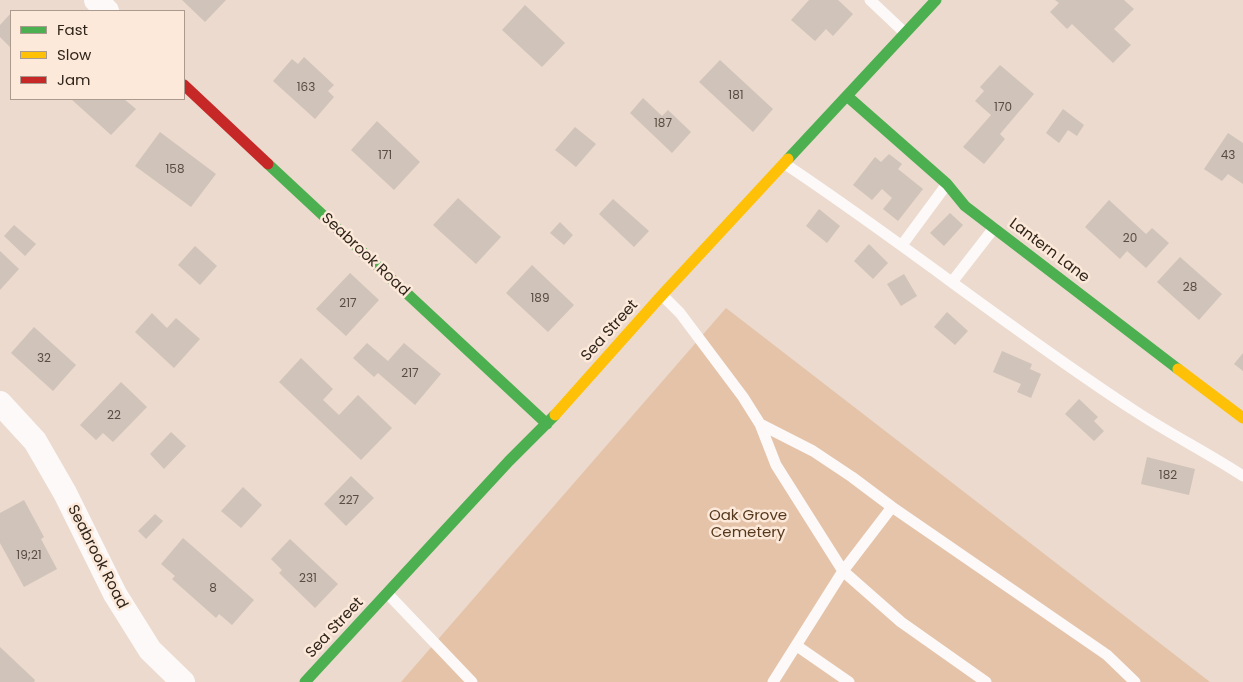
<!DOCTYPE html>
<html>
<head>
<meta charset="utf-8">
<style>
  body { margin:0 }
  #map { position:relative; width:1243px; height:682px; overflow:hidden; background:#ebdacd; font-family:Poppins,sans-serif }
  canvas { display:block }
  .legend { position:absolute; left:10px; top:10px; width:175px; height:90px; box-sizing:border-box; background:#fce9da; border:1px solid #aa9b8e; margin:0; padding:6px 9px; list-style:none; font-size:15px; color:#30251b }
  .legend li { display:flex; align-items:center; gap:10px; height:25px }
  .legend b { width:25px; border:1px solid #aa9b8e }
</style>
</head>
<body>
<div id="map">
<canvas width="1243" height="682"></canvas>
<ul class="legend">
<li><b style="height:6px;background:#4caf50"></b>Fast</li>
<li><b style="height:6px;background:#ffc107"></b>Slow</li>
<li><b style="height:6px;background:#c62828"></b>Jam</li>
</ul>
</div>
<script>
const context = document.querySelector('canvas').getContext('2d');
context.lineJoin = 'round';
function fillPath(path, color) { context.fillStyle = color; context.fill(path, 'evenodd'); }
function trace(path, color, width, dash) { context.strokeStyle = color; context.lineWidth = width; context.lineCap = dash ? 'butt' : 'round'; context.setLineDash(dash || []); context.stroke(path); }
function write(font, color, halo, rows, align = 'center') {
  context.font = font + ' Poppins,sans-serif'; context.lineWidth = 5; context.setLineDash([]); context.textBaseline = 'middle'; context.strokeStyle = halo; context.fillStyle = color; for (const [text, x, y, turn = 0] of rows) {
    context.save(); context.translate(x, y); context.rotate((+turn || 0) * Math.PI / 180); context.textAlign = isNaN(turn) ? turn : align; if (halo) context.strokeText(text, 0, 0); context.fillText(text, 0, 0); context.restore();
  }
}
fillPath(new Path2D(`
  M 726,308 L 1210,682 L 401,682 Z`), '#e4c3a9');
fillPath(new Path2D(`
  M 182,0 L 226,0 L 205,22 Z
  M 809,0 L 838,0 L 853,14 L 833,36 L 826,29 L 815,41 L 791,20 Z
  M 1055,0 L 1124,0 L 1134,9 L 1114,29 L 1131,45 L 1113,63 L 1072,24 L 1067,29 L 1050,12 L 1059,3 Z
  M 525,5 L 565,43 L 542,67 L 502,30 Z
  M 11,13 L 11,48 L 0,37 L 0,25 Z
  M 304,57 L 334,85 L 328,91 L 334,97 L 315,119 L 273,81 L 292,59 L 298,64 Z
  M 720,60 L 773,109 L 753,132 L 699,82 Z
  M 1000,65 L 1034,94 L 1000,134 L 1005,139 L 984,164 L 963,147 L 991,115 L 975,101 L 984,91 L 980,87 Z
  M 643,98 L 662,116 L 668,110 L 691,132 L 672,153 L 630,113 Z
  M 71,99 L 124,99 L 136,109 L 111,135 Z
  M 1063,109 L 1084,125 L 1077,136 L 1068,130 L 1059,143 L 1046,133 Z
  M 377,121 L 420,162 L 394,190 L 351,150 Z
  M 575,127 L 596,144 L 576,167 L 555,150 Z
  M 160,132 L 216,174 L 191,207 L 135,166 Z
  M 1228,133 L 1243,143 L 1243,184 L 1228,174 L 1222,181 L 1204,169 Z
  M 889,154 L 902,164 L 898,169 L 923,189 L 898,221 L 883,209 L 892,198 L 882,189 L 872,200 L 853,185 L 875,157 L 881,162 Z
  M 458,198 L 501,237 L 476,264 L 433,225 Z
  M 613,199 L 649,231 L 634,247 L 599,214 Z
  M 1109,200 L 1146,234 L 1152,228 L 1169,243 L 1146,268 L 1127,251 L 1120,259 L 1085,227 Z
  M 819,209 L 840,226 L 827,243 L 806,226 Z
  M 950,213 L 963,225 L 944,246 L 930,233 Z
  M 560,222 L 573,235 L 564,245 L 550,233 Z
  M 14,225 L 36,244 L 25,256 L 4,236 Z
  M 869,244 L 888,263 L 873,279 L 854,261 Z
  M 195,246 L 217,266 L 200,285 L 178,265 Z
  M 0,251 L 19,269 L 0,290 Z
  M 1180,257 L 1222,294 L 1199,320 L 1157,282 Z
  M 532,265 L 574,305 L 548,332 L 506,293 Z
  M 350,273 L 379,300 L 346,336 L 316,309 Z
  M 904,274 L 917,296 L 901,306 L 887,284 Z
  M 947,312 L 968,331 L 955,345 L 934,327 Z
  M 152,313 L 167,328 L 176,318 L 200,339 L 174,368 L 135,332 Z
  M 34,327 L 76,365 L 53,391 L 11,353 Z
  M 367,343 L 388,361 L 404,343 L 441,374 L 415,405 L 378,373 L 374,377 L 353,358 Z
  M 1002,351 L 1032,364 L 1030,369 L 1041,374 L 1031,398 L 1017,392 L 1021,384 L 993,372 Z
  M 1243,353 L 1243,371 L 1234,364 Z
  M 301,358 L 333,389 L 323,400 L 339,415 L 358,395 L 392,428 L 361,460 L 279,382 Z
  M 121,382 L 147,407 L 113,442 L 103,433 L 96,440 L 80,425 Z
  M 1079,399 L 1098,417 L 1094,421 L 1104,431 L 1094,441 L 1065,414 Z
  M 171,432 L 186,446 L 164,469 L 150,454 Z
  M 1147,457 L 1195,469 L 1189,495 L 1141,484 Z
  M 351,476 L 374,498 L 346,526 L 324,504 Z
  M 243,487 L 262,505 L 241,528 L 221,511 Z
  M 24,500 L 44,537 L 41,539 L 57,569 L 24,587 L 0,543 L 0,513 Z
  M 155,514 L 163,521 L 146,539 L 138,531 Z
  M 183,538 L 254,600 L 232,625 L 219,614 L 216,618 L 172,579 L 175,576 L 161,564 Z
  M 290,539 L 338,584 L 315,608 L 279,573 L 282,570 L 271,559 Z
  M 0,647 L 35,680 L 34,682 L 0,682 Z`), '#d0c3b9');
trace(new Path2D(`
  M 870,0 L 905,33
  M 785,164 C 904,243 1015,333 1135,411 C 1170,434 1208,453 1243,476
  M 902,245 L 947,184
  M 952,282 L 994,228
  M 662,295 L 680,313 L 743,397 L 760,424 L 776,465 L 843,571 L 901,622 L 986,682
  M 760,424 L 813,451 L 852,477 L 892,507 L 1107,655 L 1135,682
  M 387,593 L 472,682
  M 797,646 L 849,682
  M 773,682 L 843,571 L 892,507`), '#fcf9f8', 11);
trace(new Path2D(`
  M 96,0 L 107,11
  M 0,403 L 35,441 L 65,493 L 115,594 L 150,650 L 183,682`), '#fcf9f8', 24);
trace(new Path2D(`
  M 847,96 L 947,184 L 965,206 L 1178,369
  M 788,159 L 936,0
  M 268,164 L 547,424
  M 305,682 L 509,461 L 555,415`), '#4caf50', 11);
trace(new Path2D(`
  M 1178,369 L 1243,418
  M 555,415 L 662,295 L 788,159`), '#ffc107', 11);
trace(new Path2D(`
  M 184,85 L 268,164`), '#c62828', 11);
write('12px', '#594d43', null, [
  ["163",306,88],
  ["181",736,96],
  ["170",1003,108],
  ["187",663,124],
  ["171",385,156],
  ["43",1228,156],
  ["158",175,170],
  ["20",1130,239],
  ["28",1190,288],
  ["189",540,299],
  ["217",348,304],
  ["32",44,359],
  ["217",410,374],
  ["22",114,416],
  ["182",1168,476],
  ["227",349,501],
  ["19;21",29,556],
  ["231",308,579],
  ["8",213,589]
]);
write('15px', '#30251b', '#fce9da', [
  ["Lantern Lane",1049,251,37],
  ["Seabrook Road",365,255,43],
  ["Sea Street",610,331,-48],
  ["Seabrook Road",97,557,63],
  ["Sea Street",335,628,-47]
]);
write('15px', '#56381c', '#fce9da', [
  ["Oak Grove",748,516],
  ["Cemetery",748,533]
]);
</script>
</body>
</html>
